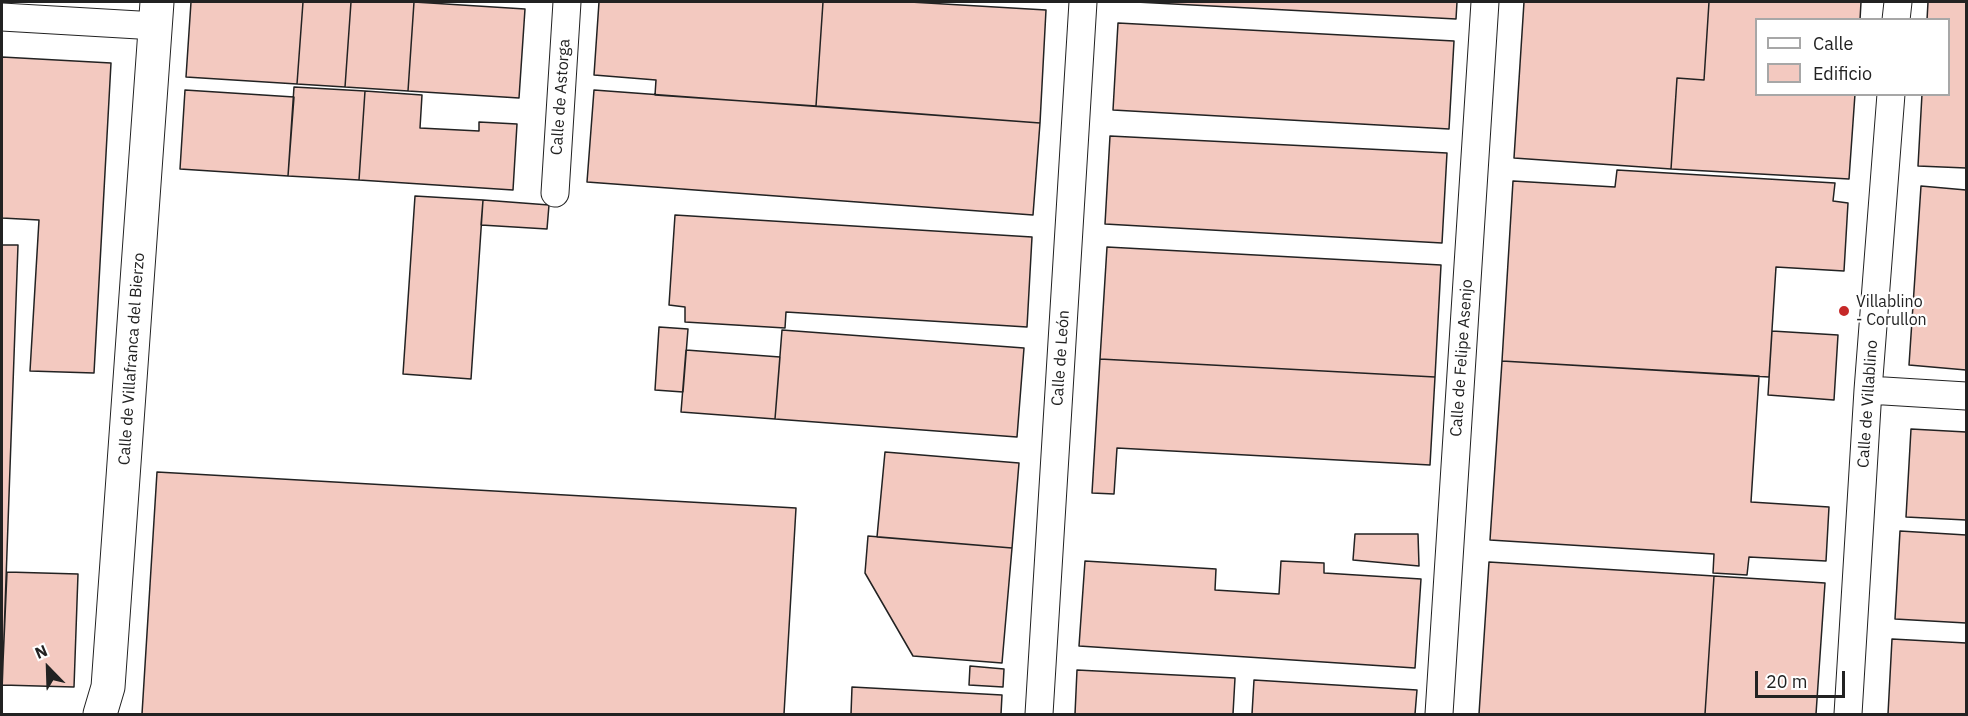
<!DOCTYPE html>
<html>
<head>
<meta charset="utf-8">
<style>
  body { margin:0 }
  #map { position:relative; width:1968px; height:716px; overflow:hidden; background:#fff; font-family:"IBM Plex Sans",sans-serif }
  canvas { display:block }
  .frame { position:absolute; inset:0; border:3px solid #222; pointer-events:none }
  .legend { position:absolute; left:1755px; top:18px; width:195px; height:78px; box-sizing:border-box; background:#fff; border:2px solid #a7a7a7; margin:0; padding:8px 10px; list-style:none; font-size:18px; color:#222 }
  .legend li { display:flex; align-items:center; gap:12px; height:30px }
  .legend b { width:30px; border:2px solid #a7a7a7 }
  .north { position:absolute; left:18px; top:638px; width:60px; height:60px; -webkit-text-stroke:4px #fff; paint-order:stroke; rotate:337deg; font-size:16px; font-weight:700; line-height:24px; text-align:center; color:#222 }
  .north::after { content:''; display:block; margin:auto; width:21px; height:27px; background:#222; clip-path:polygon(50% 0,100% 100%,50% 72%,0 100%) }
  .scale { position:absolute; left:1755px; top:671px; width:90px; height:27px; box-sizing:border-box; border:3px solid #222; border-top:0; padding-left:8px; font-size:18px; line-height:21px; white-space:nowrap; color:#222; -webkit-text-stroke:4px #fff; paint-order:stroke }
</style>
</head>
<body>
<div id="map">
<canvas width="1968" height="716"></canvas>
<div class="frame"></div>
<ul class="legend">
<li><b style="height:8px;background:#fff"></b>Calle</li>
<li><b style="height:16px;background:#f3c9c0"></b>Edificio</li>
</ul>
<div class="north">N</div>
<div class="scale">20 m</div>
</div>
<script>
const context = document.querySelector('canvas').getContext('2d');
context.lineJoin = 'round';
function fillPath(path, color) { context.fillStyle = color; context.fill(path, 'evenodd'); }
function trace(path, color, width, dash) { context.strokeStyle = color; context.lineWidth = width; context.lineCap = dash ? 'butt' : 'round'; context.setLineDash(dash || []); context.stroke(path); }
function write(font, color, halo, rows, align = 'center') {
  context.font = font + ' "IBM Plex Sans",sans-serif'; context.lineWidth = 4.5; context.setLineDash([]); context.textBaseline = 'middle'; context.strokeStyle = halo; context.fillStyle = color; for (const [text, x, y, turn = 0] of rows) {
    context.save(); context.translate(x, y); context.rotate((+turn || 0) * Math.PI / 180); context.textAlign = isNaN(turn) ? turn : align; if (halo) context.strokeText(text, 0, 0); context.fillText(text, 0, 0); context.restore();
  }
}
const building = new Path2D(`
  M 191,2 L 303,2 L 297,84 L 186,77 Z
  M 303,2 L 351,2 L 345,87 L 297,84 Z
  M 351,2 L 414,2 L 408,91 L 345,87 Z
  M 414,2 L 525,9 L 519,98 L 408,91 Z
  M 599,2 L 823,2 L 816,106 L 655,95 L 656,80 L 594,75 Z
  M 823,2 L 910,2 L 1046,10 L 1040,123 L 816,106 Z
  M 1136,2 L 1457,2 L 1456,19 Z
  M 1524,2 L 1709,2 L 1704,80 L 1677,78 L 1671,169 L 1514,158 Z
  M 1709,2 L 1861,2 L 1860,20 L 1756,20 L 1756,94 L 1855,94 L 1849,179 L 1671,169 L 1677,78 L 1704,80 Z
  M 1928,2 L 1966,2 L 1966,168 L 1918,166 L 1922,94 L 1948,94 L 1948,20 L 1927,20 Z
  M 1118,23 L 1454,41 L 1449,129 L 1113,110 Z
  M 2,57 L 111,63 L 94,373 L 30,371 L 39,220 L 2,218 Z
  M 294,87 L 365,91 L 359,180 L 288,176 Z
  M 185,90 L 294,97 L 288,176 L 180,169 Z
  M 594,90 L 1040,123 L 1033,215 L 587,182 Z
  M 365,91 L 422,95 L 420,128 L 479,131 L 479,122 L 517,124 L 513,190 L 359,180 Z
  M 1110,136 L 1447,153 L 1442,243 L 1105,224 Z
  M 1617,170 L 1835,183 L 1833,201 L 1848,203 L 1844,271 L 1776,267 L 1769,377 L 1502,361 L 1513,181 L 1615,187 Z
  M 1921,186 L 1966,190 L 1966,370 L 1909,365 Z
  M 415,196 L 483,200 L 471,379 L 403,374 Z
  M 483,200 L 549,205 L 547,229 L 481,225 Z
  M 675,215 L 1032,237 L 1027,327 L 786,312 L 785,328 L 685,322 L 685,307 L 669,305 Z
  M 2,245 L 18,245 L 2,691 Z
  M 1107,247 L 1441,265 L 1435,377 L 1100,359 Z
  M 659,327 L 688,329 L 683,392 L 655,390 Z
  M 782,330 L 1024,348 L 1017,437 L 775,419 Z
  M 1772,331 L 1838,335 L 1834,400 L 1768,395 Z
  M 686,350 L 780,357 L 775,419 L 681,412 Z
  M 1100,359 L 1435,377 L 1430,465 L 1117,448 L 1114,494 L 1092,493 Z
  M 1502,361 L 1759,376 L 1751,502 L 1829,507 L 1826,561 L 1749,557 L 1747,575 L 1713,573 L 1714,554 L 1490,540 Z
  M 1911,429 L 1966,432 L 1966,520 L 1906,517 Z
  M 885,452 L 1019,463 L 1012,548 L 877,537 Z
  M 157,472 L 796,508 L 784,714 L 142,714 Z
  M 1900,531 L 1966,535 L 1966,623 L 1895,619 Z
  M 1355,534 L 1418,534 L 1419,566 L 1353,560 Z
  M 868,536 L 1012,548 L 1002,663 L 913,656 L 865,573 Z
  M 1085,561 L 1216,569 L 1215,590 L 1279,594 L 1281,561 L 1324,563 L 1324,573 L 1421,579 L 1415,668 L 1079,646 Z
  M 1489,562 L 1714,576 L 1705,714 L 1479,714 Z
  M 7,572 L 78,574 L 74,687 L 2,685 Z
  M 1714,576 L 1825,583 L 1816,714 L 1705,714 Z
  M 1892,639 L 1966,643 L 1966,714 L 1888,714 Z
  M 970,666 L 1004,669 L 1003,687 L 969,685 Z
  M 1077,670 L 1235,678 L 1233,714 L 1075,714 Z
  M 1254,680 L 1417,690 L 1415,714 L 1252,714 Z
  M 852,687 L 1002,695 L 1001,714 L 851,714 Z`);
fillPath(building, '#f3c9c0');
trace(building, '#222', 1.5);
const minor = new Path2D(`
  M 2,17 L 156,26
  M 1896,20 L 1898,2
  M 555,193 L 567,2
  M 1868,390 L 1966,396
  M 1039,714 L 1083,2
  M 1439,714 L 1485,2
  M 1848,714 L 1868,390 L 1891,94`);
const tertiary = new Path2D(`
  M 100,714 L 108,687 L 157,2`);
trace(minor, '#222', 29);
trace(tertiary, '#222', 35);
trace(minor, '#fff', 27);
trace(tertiary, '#fff', 33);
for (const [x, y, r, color] of [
  [1844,311,6,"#c62828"]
]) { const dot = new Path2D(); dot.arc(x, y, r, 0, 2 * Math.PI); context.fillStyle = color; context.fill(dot); trace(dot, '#fff', 2); }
write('16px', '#222', '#fff', [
  ["Calle de Astorga",561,97,-86],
  ["Calle de León",1061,358,-86],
  ["Calle de Felipe Asenjo",1462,358,-86],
  ["Calle de Villafranca del Bierzo",132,359,-86],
  ["Calle de Villablino",1868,404,-86]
]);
write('16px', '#222', '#fff', [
  ["Villablino",1856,302],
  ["- Corullon",1856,320]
], 'left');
</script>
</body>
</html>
